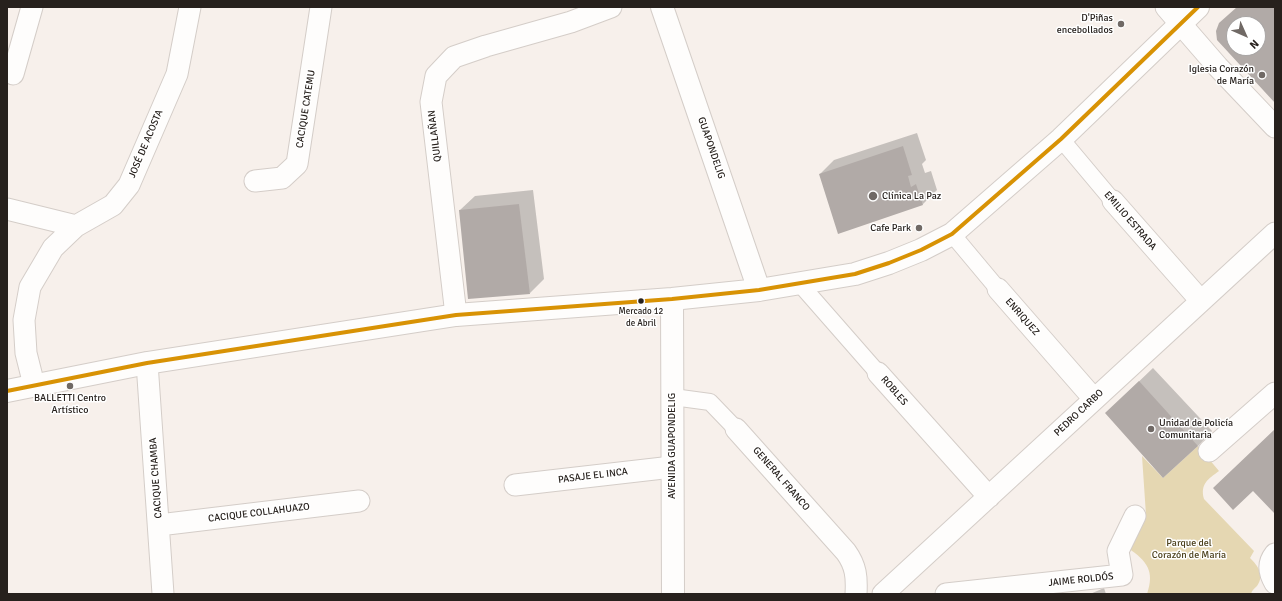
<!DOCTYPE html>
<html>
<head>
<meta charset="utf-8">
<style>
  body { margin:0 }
  #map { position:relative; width:1282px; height:601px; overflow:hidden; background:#f7f0eb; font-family:Signika,sans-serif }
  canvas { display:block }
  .frame { position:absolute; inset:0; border:8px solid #27211d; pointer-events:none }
  .north { position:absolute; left:1226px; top:16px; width:40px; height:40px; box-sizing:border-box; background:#fff; border:1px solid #a9a6a5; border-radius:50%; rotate:135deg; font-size:11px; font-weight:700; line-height:16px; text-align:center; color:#27211d }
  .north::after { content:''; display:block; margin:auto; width:14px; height:18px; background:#706965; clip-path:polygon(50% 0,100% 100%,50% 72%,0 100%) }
</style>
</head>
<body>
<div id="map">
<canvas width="1282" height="601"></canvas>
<div class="frame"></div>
<div class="north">N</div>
</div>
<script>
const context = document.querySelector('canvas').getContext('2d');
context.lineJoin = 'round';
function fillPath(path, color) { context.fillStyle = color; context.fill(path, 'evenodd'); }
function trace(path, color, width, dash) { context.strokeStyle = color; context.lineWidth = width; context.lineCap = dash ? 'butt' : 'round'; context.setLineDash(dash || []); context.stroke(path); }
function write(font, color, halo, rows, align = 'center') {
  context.font = font + ' Signika,sans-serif'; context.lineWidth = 3; context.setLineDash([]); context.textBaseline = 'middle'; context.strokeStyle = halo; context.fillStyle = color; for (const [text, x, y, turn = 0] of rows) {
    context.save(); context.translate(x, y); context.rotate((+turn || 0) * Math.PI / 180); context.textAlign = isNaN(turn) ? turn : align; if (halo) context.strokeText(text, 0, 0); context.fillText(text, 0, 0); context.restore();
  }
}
fillPath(new Path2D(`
  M 1198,446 L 1219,471 C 1208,479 1200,484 1204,499 L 1254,551 L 1250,558 C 1258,566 1265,575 1257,586 C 1254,589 1252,590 1251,594 L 1147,594 C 1155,571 1147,561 1128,548 L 1129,539 L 1146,515 L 1142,456 L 1163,478 Z`), '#e5d7b2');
fillPath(new Path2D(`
  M 917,133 L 926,160 L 922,164 L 925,173 L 931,171 L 937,190 L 923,204 L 820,174 L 834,160 Z
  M 533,190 L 544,279 L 530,293 L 460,210 L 475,196 Z
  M 1153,368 L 1212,431 L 1198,446 L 1106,413 Z
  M 1104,588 L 1106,594 L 1090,594 Z`), '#0003');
fillPath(new Path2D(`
  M 1237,7 L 1275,7 L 1275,103 L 1217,40 L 1216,31 L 1219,23 ZM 1234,24 L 1258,24 L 1258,48 L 1234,48 Z
  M 903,146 L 912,175 L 908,176 L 911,187 L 916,184 L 923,205 L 838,234 L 819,174 Z
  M 519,204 L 530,294 L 468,299 L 459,210 Z
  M 1139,381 L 1198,446 L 1163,478 L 1105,413 Z
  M 1275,429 L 1275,514 L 1253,491 L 1233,510 L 1213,488 Z`), '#b1aaa7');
const pedestrian = new Path2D(`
  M 1061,139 L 1113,201
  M 952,234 L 998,289
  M 800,284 L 878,373
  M 673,397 L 710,402 L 736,429`);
const minor = new Path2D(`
  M 1166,7 L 1218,67 L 1275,127
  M 13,74 L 32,7
  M 255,181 L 282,178 L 297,164 L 321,7
  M 1113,201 L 1201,301
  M 7,209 L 76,226
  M 998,289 L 1094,399
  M 456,315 L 431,102 L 436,76 L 454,57 L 486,46 L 571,22 L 611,7
  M 147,363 L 163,594
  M 878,373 L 989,497
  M 34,385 L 26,353 L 24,320 L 30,287 L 53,248 L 76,226 L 113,205 L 129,185 L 177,74 L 190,7
  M 736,429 L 846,552 C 856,566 857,577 856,594
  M 1209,451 L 1275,393
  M 515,485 L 672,467
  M 159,525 L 359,501
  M 1275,554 C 1267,564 1269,573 1275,583
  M 883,594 L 1275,233
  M 946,594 L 1122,575 L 1118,551 L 1135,516`);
const tertiary = new Path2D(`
  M 662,7 L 759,290
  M 672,299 L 673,594
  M 7,391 L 147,363 L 456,315 L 672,299 L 759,290 L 855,274 L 889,263 L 921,250 L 952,234 L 1061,139 L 1198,7`);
trace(pedestrian, '#d4cdc8', 18);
trace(minor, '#d4cdc8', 23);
trace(tertiary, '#d4cdc8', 24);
trace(pedestrian, '#fefdfc', 16);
trace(minor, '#fefdfc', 21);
trace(tertiary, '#fefdfc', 22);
trace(new Path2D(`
  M 7,391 L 147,363 L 456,315 L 672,299 L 759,290 L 855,274 L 889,263 L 921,250 L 952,234 L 1061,139 L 1198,7`), '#d89204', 4);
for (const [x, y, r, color] of [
  [1121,24,4,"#706965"],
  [1262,75,4,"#706965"],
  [873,196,5,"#706965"],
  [919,228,4,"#706965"],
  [641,301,3.5,"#27211d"],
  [70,386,4,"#706965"],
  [1151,429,4,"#706965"]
]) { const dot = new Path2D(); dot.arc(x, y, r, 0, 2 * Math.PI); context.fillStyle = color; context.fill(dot); trace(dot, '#fff', 1.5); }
write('9px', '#27211d', '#fff', [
  ["Mercado 12",641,312],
  ["de Abril",641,324]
]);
write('10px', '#27211d', '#fff', [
  ["D'Piñas",1113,18],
  ["encebollados",1113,30],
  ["Iglesia Corazón",1254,69],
  ["de María",1254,81],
  ["Clínica La Paz",882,196,"left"],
  ["Cafe Park",911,228],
  ["BALLETTI Centro",70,398,"center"],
  ["Artístico",70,410,"center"],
  ["Unidad de Policía",1159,423,"left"],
  ["Comunitaria",1159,435,"left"]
], 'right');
write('10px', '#27211d', '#fff', [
  ["CACIQUE CATEMU",306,109,-81],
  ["QUILLAÑAN",435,136,-97],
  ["JOSÉ DE ACOSTA",146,144,-67],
  ["GUAPONDELIG",711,148,71],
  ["EMILIO ESTRADA",1130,221,49],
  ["ENRIQUEZ",1022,317,49],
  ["ROBLES",894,391,49],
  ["PEDRO CARBO",1079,413,-43],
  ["AVENIDA GUAPONDELIG",672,446,-90],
  ["PASAJE EL INCA",593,476,-7],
  ["CACIQUE CHAMBA",156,478,-94],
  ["GENERAL FRANCO",781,479,49],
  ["CACIQUE COLLAHUAZO",259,513,-7],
  ["JAIME ROLDÓS",1081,580,-6]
]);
write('10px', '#4c411c', '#fff', [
  ["Parque del",1189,543],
  ["Corazón de María",1189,555]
]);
</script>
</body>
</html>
